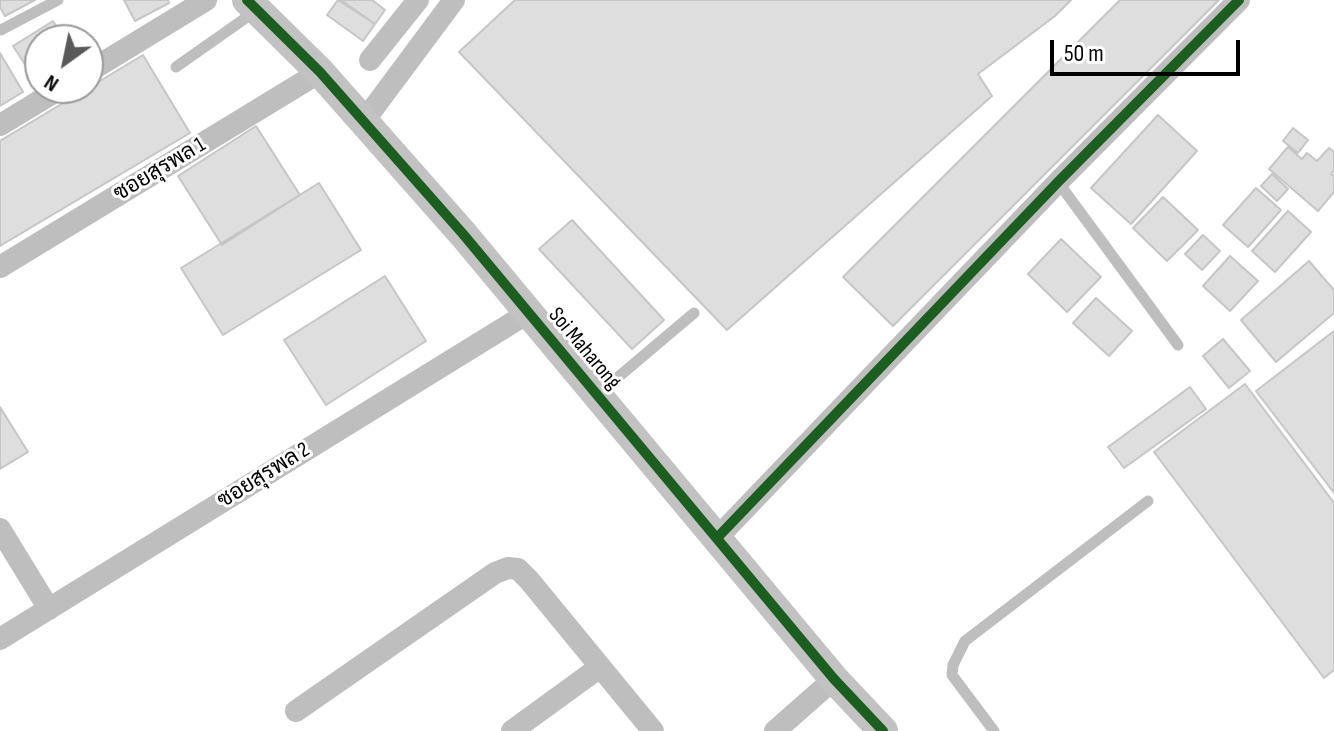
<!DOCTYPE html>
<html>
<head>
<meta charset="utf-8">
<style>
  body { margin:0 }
  #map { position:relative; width:1334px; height:731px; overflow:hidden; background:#fff; font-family:"Sofia Sans Condensed",sans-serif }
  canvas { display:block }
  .north { position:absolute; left:24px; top:24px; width:80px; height:80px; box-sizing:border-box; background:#fff; border:2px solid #999; border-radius:50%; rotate:213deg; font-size:22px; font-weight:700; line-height:32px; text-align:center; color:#000 }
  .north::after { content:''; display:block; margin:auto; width:28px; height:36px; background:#595959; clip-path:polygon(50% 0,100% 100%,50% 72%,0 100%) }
  .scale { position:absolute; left:1050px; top:40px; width:190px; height:36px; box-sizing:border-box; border:4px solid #000; border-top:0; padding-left:10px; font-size:24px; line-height:28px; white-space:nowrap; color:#000; -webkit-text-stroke:6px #fff; paint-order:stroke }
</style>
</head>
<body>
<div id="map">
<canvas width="1334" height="731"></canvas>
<div class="north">N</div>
<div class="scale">50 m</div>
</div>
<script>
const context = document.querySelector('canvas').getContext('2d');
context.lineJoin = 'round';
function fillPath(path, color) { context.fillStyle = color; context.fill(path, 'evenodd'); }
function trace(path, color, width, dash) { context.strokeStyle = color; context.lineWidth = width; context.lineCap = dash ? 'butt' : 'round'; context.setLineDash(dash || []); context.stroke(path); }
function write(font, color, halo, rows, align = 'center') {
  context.font = font + ' "Sofia Sans Condensed",Sarabun,sans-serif'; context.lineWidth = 6; context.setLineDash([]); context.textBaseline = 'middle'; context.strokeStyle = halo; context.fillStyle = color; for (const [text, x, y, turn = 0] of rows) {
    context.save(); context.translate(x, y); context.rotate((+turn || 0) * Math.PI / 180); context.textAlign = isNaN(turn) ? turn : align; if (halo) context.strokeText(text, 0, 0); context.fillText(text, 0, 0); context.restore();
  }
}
const building = new Path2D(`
  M 0,0 L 35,0 L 5,16 L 0,7 Z
  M 124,0 L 168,0 L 169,3 L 135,21 Z
  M 338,0 L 375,24 L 363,41 L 327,15 Z
  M 341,0 L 372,0 L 385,10 L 375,24 Z
  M 515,0 L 1071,0 L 1055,16 L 978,74 L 992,96 L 727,330 L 459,52 Z
  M 1120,0 L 1219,0 L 893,326 L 843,277 Z
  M 53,21 L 65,40 L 40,40 L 40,82 L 38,84 L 13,46 Z
  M 0,53 L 23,92 L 0,106 Z
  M 143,55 L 190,133 L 0,246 L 0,141 Z
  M 1158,115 L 1197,151 L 1131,224 L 1091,188 Z
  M 256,126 L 300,195 L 222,245 L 178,176 Z
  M 1293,128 L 1308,140 L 1298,153 L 1283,141 Z
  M 1288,147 L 1302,159 L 1307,153 L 1317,161 L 1329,148 L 1334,152 L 1334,170 L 1331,174 L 1334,176 L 1334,192 L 1318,211 L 1269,169 Z
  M 1272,174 L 1288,189 L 1277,201 L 1261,186 Z
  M 319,183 L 361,250 L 223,335 L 181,268 Z
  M 1256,188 L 1281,210 L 1248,247 L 1223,225 Z
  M 1163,197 L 1198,230 L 1167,261 L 1133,228 Z
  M 1288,211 L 1311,232 L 1275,272 L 1252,251 Z
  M 572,220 L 664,320 L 632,349 L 539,249 Z
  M 1203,235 L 1220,251 L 1202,270 L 1185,254 Z
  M 1061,239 L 1101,277 L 1067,312 L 1028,274 Z
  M 1230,256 L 1258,281 L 1230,311 L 1203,286 Z
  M 1309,261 L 1334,290 L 1334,313 L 1276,362 L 1241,320 Z
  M 385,276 L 426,341 L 326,405 L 284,340 Z
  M 1096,298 L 1132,331 L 1109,356 L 1073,323 Z
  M 1334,331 L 1334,493 L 1256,391 Z
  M 1223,339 L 1250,371 L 1229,388 L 1203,356 Z
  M 1245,384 L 1334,503 L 1334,670 L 1324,678 L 1154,452 Z
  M 1190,387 L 1206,409 L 1124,468 L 1108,447 Z
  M 0,407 L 28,452 L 0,469 Z`);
fillPath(building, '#dedede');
trace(building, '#c6c6c6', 2);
trace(new Path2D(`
  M 1,30 L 58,0
  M 176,67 L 257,10
  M 1058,182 L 1178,345
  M 597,395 L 694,313
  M 994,731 L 952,675 L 953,665 L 965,641 L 1148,501`), '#bebebe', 11);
trace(new Path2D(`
  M 370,60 L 418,0
  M 88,72 L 206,0
  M 364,121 L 454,0
  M 0,125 L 61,88
  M 0,267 L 320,72
  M 0,529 L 49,609
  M 717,538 L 1058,182 L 1239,0
  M 0,639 L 528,313
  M 296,711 L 495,573 L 508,568 L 518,569 L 529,580 L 653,731
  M 512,731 L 600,667
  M 775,731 L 834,679`), '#bebebe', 22);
trace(new Path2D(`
  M 247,0 L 320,72 L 463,234 L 834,679 L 883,731`), '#c2c2c2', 30);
trace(new Path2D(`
  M 247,0 L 320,72 L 463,234 L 834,679 L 883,731
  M 717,538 L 1058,182 L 1239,0`), '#1b5e20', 10);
write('22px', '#000', '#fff', [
  ["ซอยสุรพล 1",160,170,-31],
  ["Soi Maharong",584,349,50],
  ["ซอยสุรพล 2",264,476,-32]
]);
</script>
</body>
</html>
